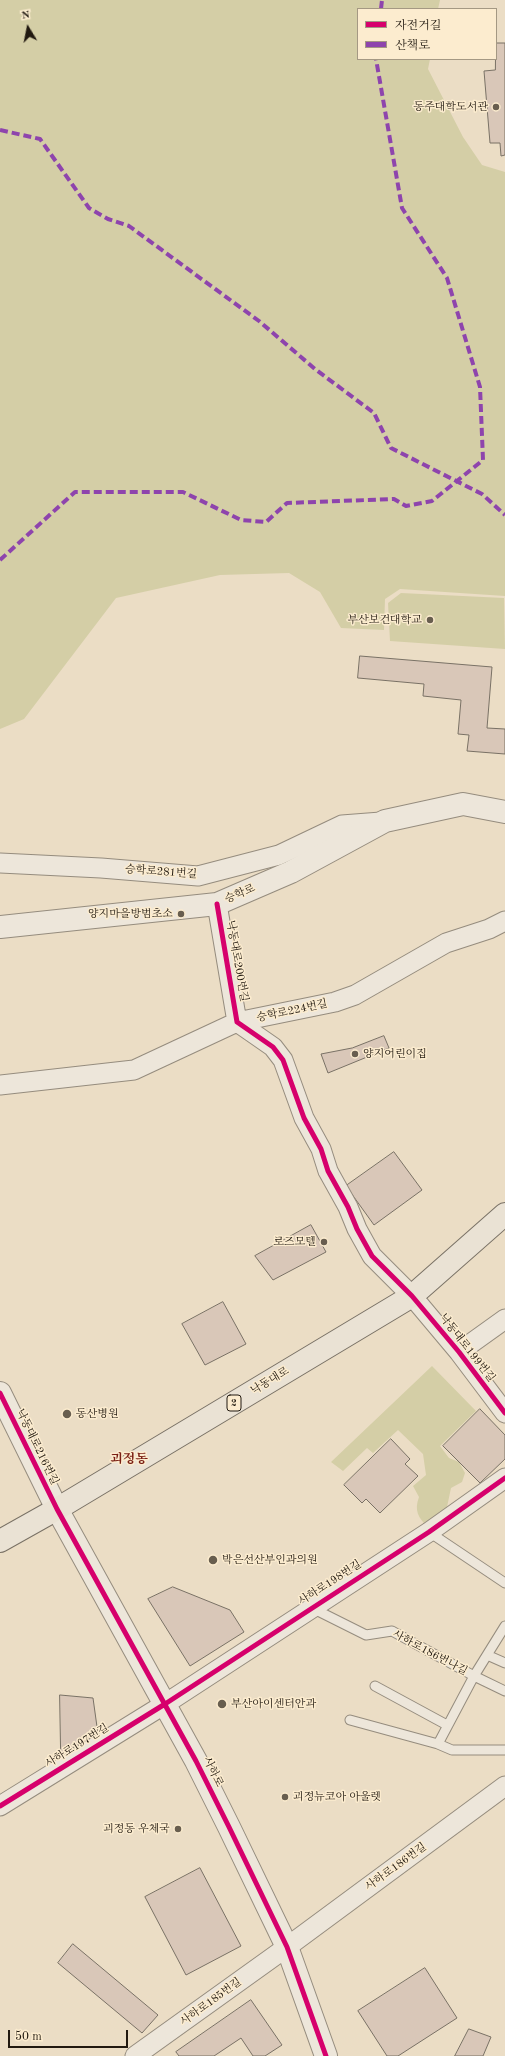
<!DOCTYPE html>
<html>
<head>
<meta charset="utf-8">
<style>
  body { margin:0 }
  #map { position:relative; width:505px; height:2056px; overflow:hidden; background:#ebddc5; font-family:"Old Standard TT","Noto Serif KR",serif }
  canvas { display:block }
  .legend { position:absolute; left:357px; top:8px; width:140px; height:52px; box-sizing:border-box; background:#fceccf; border:1px solid #a49883; margin:0; padding:5px 7px; list-style:none; font-size:12px; color:#211910 }
  .legend li { display:flex; align-items:center; gap:8px; height:20px }
  .legend b { width:20px; border:1px solid #a49883 }
  .north { position:absolute; left:8px; top:8px; width:40px; height:40px; -webkit-text-stroke:3px #fceccf; paint-order:stroke; rotate:350deg; font-size:11px; font-weight:700; line-height:16px; text-align:center; color:#211910 }
  .north::after { content:''; display:block; margin:auto; width:14px; height:18px; background:#211910; clip-path:polygon(50% 0,100% 100%,50% 72%,0 100%) }
  .scale { position:absolute; left:8px; top:2030px; width:120px; height:18px; box-sizing:border-box; border:2px solid #211910; border-top:0; padding-left:5px; font-size:12px; line-height:14px; white-space:nowrap; color:#211910; -webkit-text-stroke:3px #fceccf; paint-order:stroke }
</style>
</head>
<body>
<div id="map">
<canvas width="505" height="2056"></canvas>
<ul class="legend">
<li><b style="height:5px;background:#d6006c"></b>자전거길</li>
<li><b style="height:5px;background:#8e44ad"></b>산책로</li>
</ul>
<div class="north">N</div>
<div class="scale">50 m</div>
</div>
<script>
const context = document.querySelector('canvas').getContext('2d');
context.lineJoin = 'round';
function fillPath(path, color) { context.fillStyle = color; context.fill(path, 'evenodd'); }
function trace(path, color, width, dash) { context.strokeStyle = color; context.lineWidth = width; context.lineCap = dash ? 'butt' : 'round'; context.setLineDash(dash || []); context.stroke(path); }
function write(font, color, halo, rows, align = 'center') {
  context.font = font + ' "Old Standard TT","Noto Serif KR",serif'; context.lineWidth = 3; context.setLineDash([]); context.textBaseline = 'middle'; context.strokeStyle = halo; context.fillStyle = color; for (const [text, x, y, turn = 0] of rows) {
    context.save(); context.translate(x, y); context.rotate((+turn || 0) * Math.PI / 180); context.textAlign = isNaN(turn) ? turn : align; if (halo) context.strokeText(text, 0, 0); context.fillText(text, 0, 0); context.restore();
  }
}
fillPath(new Path2D(`
  M 0,0 L 440,0 L 438,9 L 358,9 L 358,59 L 430,59 L 428,69 L 463,137 L 482,165 L 505,172 L 505,596 L 400,589 L 385,599 L 384,630 L 341,628 L 320,592 L 289,573 L 220,575 L 116,598 L 24,719 L 0,729 Z
  M 401,593 L 504,598 L 505,649 L 390,641 L 388,603 Z
  M 432,1366 L 476,1411 L 440,1446 L 449,1458 L 459,1462 L 465,1473 L 462,1482 L 451,1488 L 447,1507 L 428,1527 C 418,1518 414,1510 419,1497 L 413,1486 L 426,1475 L 423,1454 L 398,1430 L 373,1453 L 367,1448 L 343,1471 L 331,1462 Z`), '#d4cea6');
const building = new Path2D(`
  M 496,43 L 505,43 L 505,155 L 501,156 L 500,143 L 490,143 L 484,71 L 495,70 Z
  M 360,656 L 492,667 L 487,728 L 505,729 L 505,754 L 467,751 L 469,735 L 458,734 L 461,700 L 423,696 L 424,684 L 358,678 Z
  M 384,1036 L 389,1048 L 328,1073 L 321,1054 L 352,1048 Z
  M 394,1152 L 422,1190 L 374,1225 L 346,1186 Z
  M 311,1225 L 326,1252 L 273,1280 L 255,1256 Z
  M 223,1302 L 246,1344 L 205,1365 L 182,1324 Z
  M 480,1409 L 505,1435 L 505,1459 L 480,1483 L 443,1446 Z
  M 391,1439 L 410,1459 L 405,1464 L 418,1476 L 380,1513 L 366,1499 L 362,1503 L 344,1485 Z
  M 173,1587 L 230,1610 L 244,1632 L 190,1666 L 148,1599 Z
  M 60,1695 L 93,1698 L 98,1734 L 61,1754 Z
  M 200,1868 L 241,1946 L 186,1975 L 145,1897 Z
  M 73,1944 L 158,2015 L 142,2033 L 58,1963 Z
  M 425,1968 L 457,2018 L 398,2056 L 387,2056 L 358,2011 Z
  M 251,2000 L 282,2045 L 265,2056 L 253,2056 L 241,2038 L 214,2056 L 179,2056 L 176,2052 Z
  M 469,2029 L 491,2037 L 483,2056 L 455,2056 Z`);
fillPath(building, '#d9c7b8');
trace(building, '#797165', 1);
const service = new Path2D(`
  M 429,1532 L 505,1583
  M 312,1608 L 366,1635 L 392,1631 L 474,1676 L 505,1691
  M 505,1626 L 474,1676 L 438,1744 L 452,1750 L 505,1750
  M 487,1655 L 505,1663
  M 375,1686 L 447,1725
  M 350,1720 L 438,1744`);
const minor = new Path2D(`
  M 0,863 L 101,868 L 198,876 L 279,855 L 342,825 L 381,822
  M 217,904 L 237,1022 L 273,1047 L 283,1060 L 304,1118 L 321,1149 L 328,1171 L 348,1207 L 357,1229 L 372,1256 L 412,1296 L 459,1352 L 505,1413
  M 0,1085 L 134,1070 L 237,1022 L 335,1002 L 355,995 L 446,943 L 489,929 L 505,921
  M 459,1352 L 505,1319
  M 0,1806 L 165,1704 L 429,1532 L 505,1478
  M 135,2056 L 287,1947 L 505,1786`);
const tertiary = new Path2D(`
  M 0,927 L 217,904 L 291,872 L 385,821 L 463,804 L 505,812
  M 0,1393 L 57,1509 L 196,1761 L 229,1827 L 287,1947 L 326,2056`);
const primary = new Path2D(`
  M 0,1541 L 57,1509 L 412,1296 L 505,1214`);
trace(service, '#958c7e', 11);
trace(minor, '#958c7e', 21);
trace(tertiary, '#958c7e', 24);
trace(primary, '#797165', 24);
trace(service, '#ede6da', 9);
trace(minor, '#ede6da', 19);
trace(tertiary, '#ede6da', 22);
trace(primary, '#eae2d4', 22);
trace(new Path2D(`
  M 381,9 L 382,0
  M 0,130 L 40,139 L 89,208 L 108,219 L 129,226 L 259,321 L 315,369 L 374,413 L 391,448 L 482,494 L 505,515
  M 0,560 L 75,492 L 183,492 L 241,520 L 266,522 L 287,503 L 394,499 L 406,506 L 432,501 L 483,460 L 480,387 L 447,278 L 402,208 L 376,59`), '#8e44ad', 4, [8, 4]);
trace(new Path2D(`
  M 217,904 L 237,1022 L 273,1047 L 283,1060 L 304,1118 L 321,1149 L 328,1171 L 348,1207 L 357,1229 L 372,1256 L 412,1296 L 459,1352 L 505,1413
  M 0,1393 L 57,1509 L 196,1761 L 229,1827 L 287,1947 L 326,2056
  M 0,1806 L 165,1704 L 429,1532 L 505,1478`), '#d6006c', 5);
for (const [x, y, r, color] of [
  [496,107,4,"#685e4f"],
  [430,620,4,"#685e4f"],
  [181,914,4,"#685e4f"],
  [355,1054,4,"#685e4f"],
  [324,1242,4,"#685e4f"],
  [67,1414,5,"#685e4f"],
  [213,1560,5,"#685e4f"],
  [222,1704,5,"#685e4f"],
  [285,1797,4,"#685e4f"],
  [178,1829,4,"#685e4f"]
]) { const dot = new Path2D(); dot.arc(x, y, r, 0, 2 * Math.PI); context.fillStyle = color; context.fill(dot); trace(dot, '#fceccf', 1.5); }
for (const [x, y, w] of [
  [234,1403,14]
]) { const box = new Path2D(); box.roundRect(x - w / 2, y - 8, w, 16, 3); context.fillStyle = '#fceccf'; context.fill(box); trace(box, '#211910', 1); }
write('bold 10px', '#211910', null, [
  ["2",234,1403]
]);
write('11px', '#211910', '#fceccf', [
  ["동주대학도서관",488,107],
  ["부산보건대학교",422,620],
  ["양지마을방범초소",173,914],
  ["양지어린이집",363,1054,"left"],
  ["로즈모텔",316,1242],
  ["동산병원",76,1414,"left"],
  ["박은선산부인과의원",222,1560,"left"],
  ["부산아이센터안과",231,1704,"left"],
  ["괴정뉴코아 아울렛",293,1797,"left"],
  ["괴정동 우체국",170,1829]
], 'right');
write('11px', '#211910', '#fceccf', [
  ["승학로281번길",161,872,4],
  ["승학로",240,894,-23],
  ["낙동대로200번길",237,961,80],
  ["승학로224번길",292,1011,-12],
  ["낙동대로199번길",467,1348,52],
  ["낙동대로",270,1381,-31],
  ["낙동대로216번길",37,1447,64],
  ["사하로198번길",330,1583,-33],
  ["사하로186번나길",430,1653,28],
  ["사하로197번길",77,1746,-32],
  ["사하로",213,1772,64],
  ["사하로186번길",396,1867,-36],
  ["사하로185번길",211,2002,-36]
]);
write('bold 13px', '#7a1f14', '#fceccf', [
  ["괴정동",129,1460]
]);
</script>
</body>
</html>
